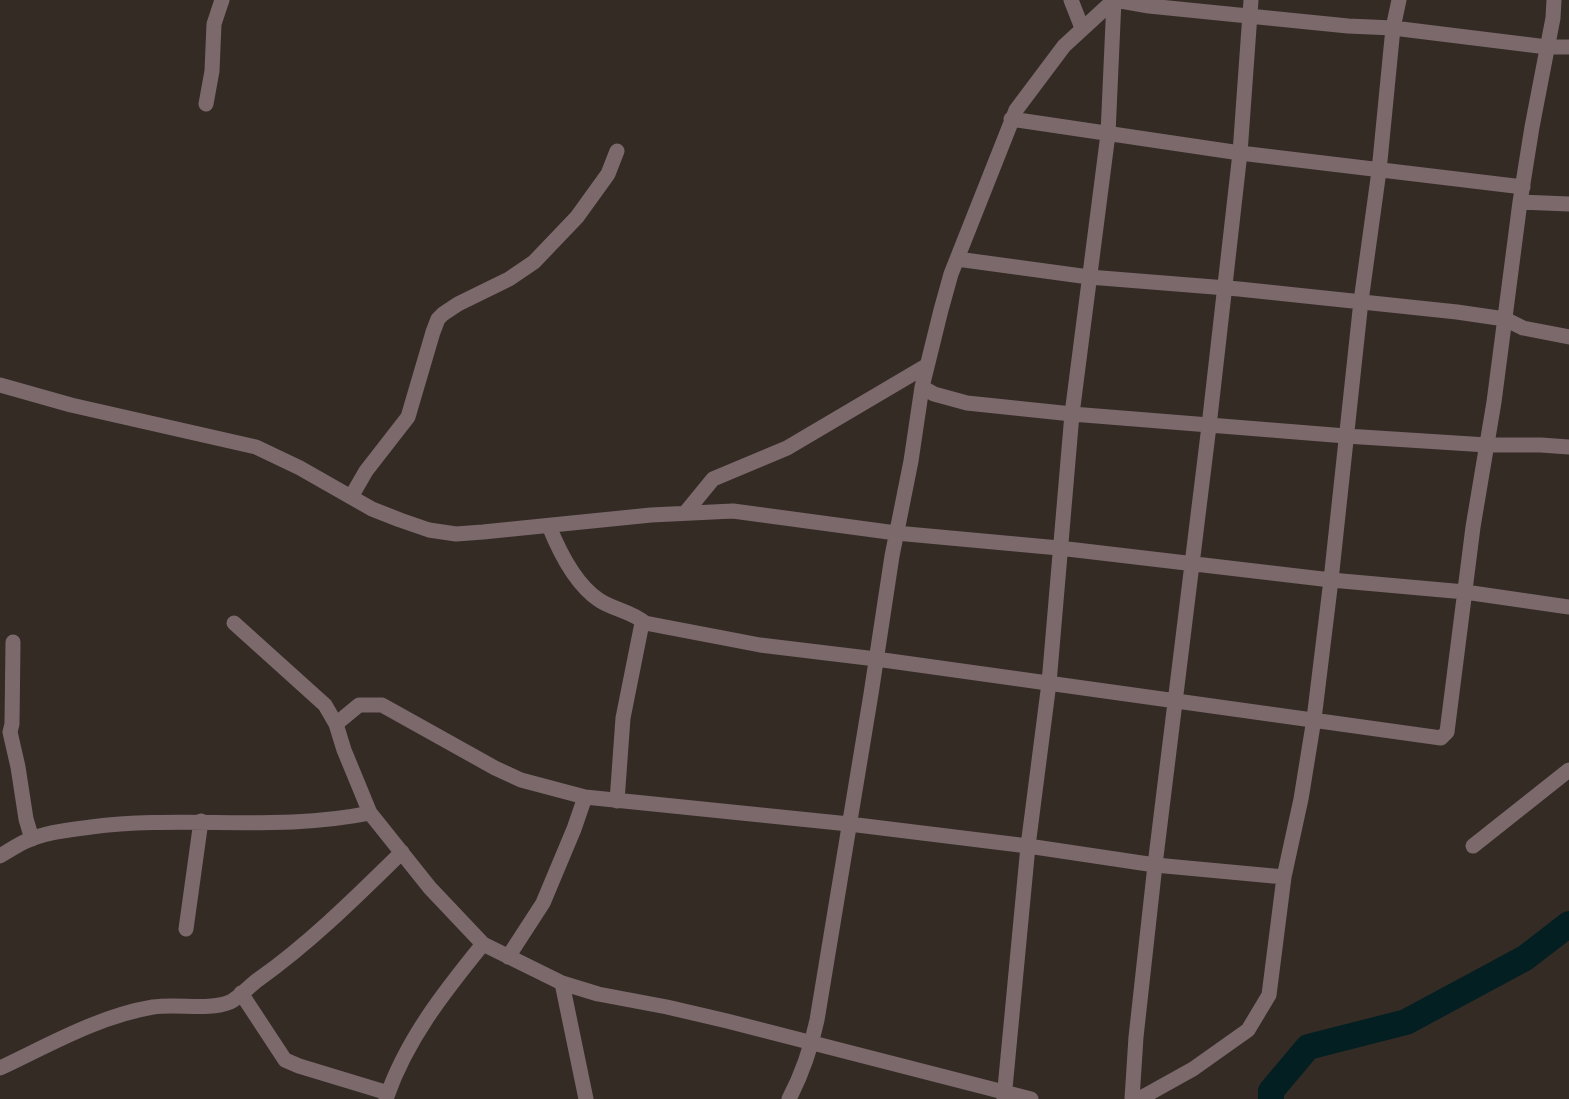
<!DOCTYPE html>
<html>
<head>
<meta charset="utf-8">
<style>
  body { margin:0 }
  canvas { display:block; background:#342b24 }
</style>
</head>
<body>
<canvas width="1569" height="1099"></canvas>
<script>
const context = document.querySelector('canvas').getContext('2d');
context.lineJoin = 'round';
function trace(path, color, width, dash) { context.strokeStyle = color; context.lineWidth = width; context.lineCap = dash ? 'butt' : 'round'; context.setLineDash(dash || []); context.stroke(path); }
trace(new Path2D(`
  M 1271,1099 L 1271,1091 L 1308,1047 L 1406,1022 L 1525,958 L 1569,924`), '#041f22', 26);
trace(new Path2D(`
  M 1071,0 L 1082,28
  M 1115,0 L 1149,6 L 1348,26 L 1393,28 L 1547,47 L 1569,47
  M 206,104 L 212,71 L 214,24 L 222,0
  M 1011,119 L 1240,153 L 1523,187
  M 1520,202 L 1569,204
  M 957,259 L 1089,277 L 1239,289 L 1457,312 L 1505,319 L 1523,328 L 1569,337
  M 0,385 L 71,405 L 256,447 L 300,468 L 372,509 L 400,520 L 429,530 L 456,534 L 483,532 L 651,515 L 733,511 L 896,533 L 1059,548 L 1331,580 L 1465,592 L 1569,607
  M 922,387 L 934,394 L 967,403 L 1072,414 L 1346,436 L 1487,445 L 1541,445 L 1569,447
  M 351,497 L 366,471 L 408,417 L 433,332 L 438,319 L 443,314 L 458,304 L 509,279 L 534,262 L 577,217 L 608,174 L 617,151
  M 686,512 L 713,479 L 787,448 L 926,366
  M 549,526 C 559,551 575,584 599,600 C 614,610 631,611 645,623
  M 234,623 L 325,705 L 336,724 L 344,750 L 370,813 L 430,888 L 483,944 L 562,983 L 598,994 L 667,1007 L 727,1021 L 1031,1099
  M 13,642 L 12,724 L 10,732 L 18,767 L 26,819 L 32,839
  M 336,724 L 359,705 L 382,705 L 495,768 L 521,780 L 585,797 L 849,824 L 1028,846 L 1155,865 L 1284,877
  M 617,801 L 623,718 L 641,628 L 645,623 L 760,645 L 876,659 L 1441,738 L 1447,732 L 1473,527 L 1494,402 L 1520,202 L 1532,127 L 1553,18 L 1554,0
  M 1473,846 L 1569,770
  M 0,856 C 8,851 16,846 24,842 C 45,832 68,830 91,827 C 183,815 278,832 370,813
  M 186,929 L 201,821
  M 508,957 L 543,903 L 574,829 L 585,797
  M 562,983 L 586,1099
  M 241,993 L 285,1060 L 299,1066 L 388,1093
  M 0,1068 C 49,1045 99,1016 153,1007 C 177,1003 208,1011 230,1002 C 240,997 249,986 259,979 C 311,942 356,897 402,852
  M 386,1099 C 406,1040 444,992 483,944
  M 789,1099 C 802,1074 811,1048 817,1020 L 871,694 L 892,556 L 911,461 L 922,387 L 941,310 L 951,274 L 1016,110 L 1064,46 L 1114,0
  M 1004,1099 L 1028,846 L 1049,683 L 1072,414 L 1108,134 L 1114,0
  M 1132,1099 L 1136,1037 L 1155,865 L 1209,426 L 1240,153 L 1251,0
  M 1139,1099 L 1193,1069 L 1248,1030 L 1269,995 L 1284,877 L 1301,799 L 1314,719 L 1331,580 L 1361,301 L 1379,171 L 1393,28 L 1399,0`), '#7c696c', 15);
</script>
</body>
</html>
